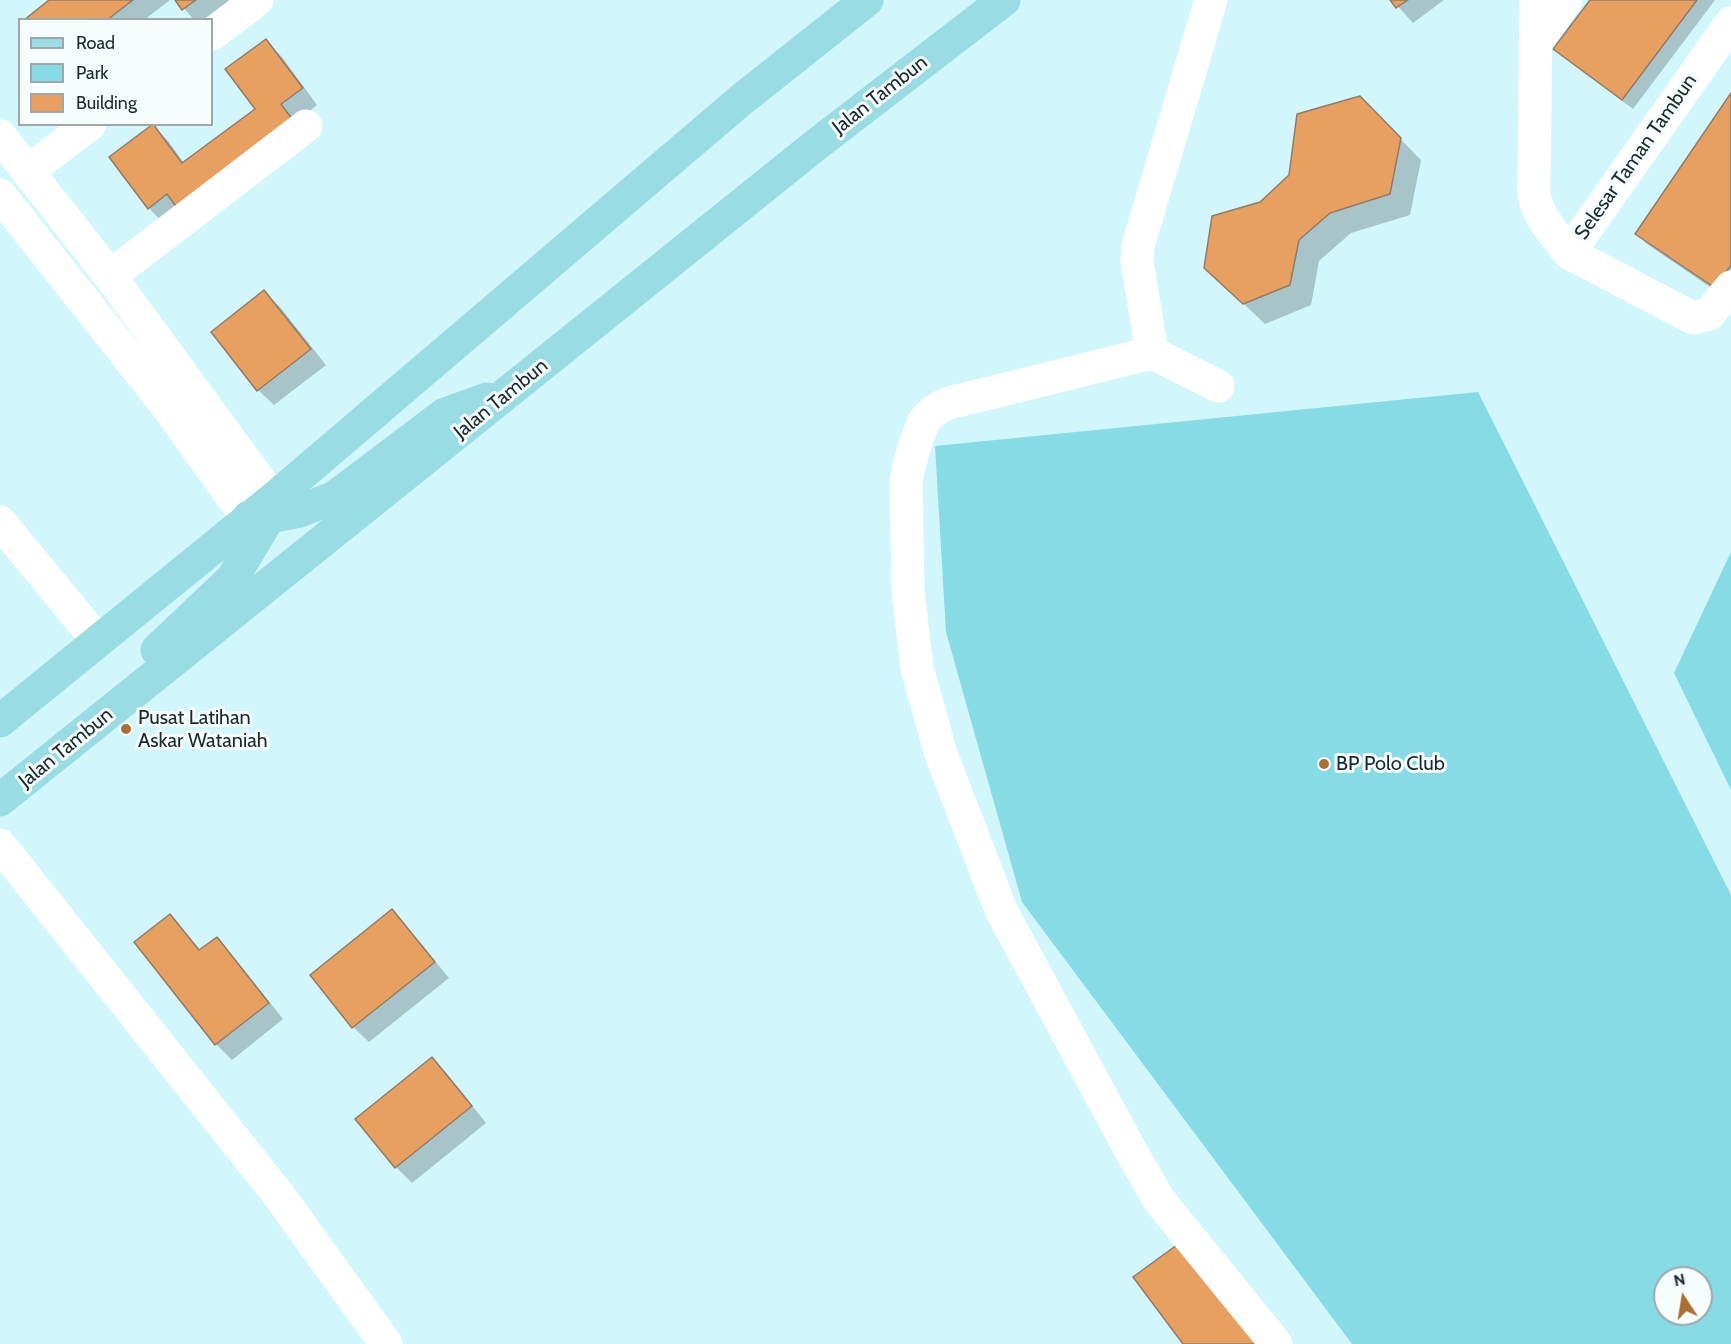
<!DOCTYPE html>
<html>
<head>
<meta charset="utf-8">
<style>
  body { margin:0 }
  #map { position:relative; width:1731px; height:1344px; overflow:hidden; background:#d1f6fb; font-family:Cabin,sans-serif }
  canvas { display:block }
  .legend { position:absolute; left:18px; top:18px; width:195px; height:108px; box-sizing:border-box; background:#f6fdfe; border:2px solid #9ea8a9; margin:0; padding:8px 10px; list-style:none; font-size:18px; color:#1a292a }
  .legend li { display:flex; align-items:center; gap:12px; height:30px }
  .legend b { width:30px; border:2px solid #9ea8a9 }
  .north { position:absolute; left:1653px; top:1266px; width:60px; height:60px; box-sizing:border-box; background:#f6fdfe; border:2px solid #9ea8a9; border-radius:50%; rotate:348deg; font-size:16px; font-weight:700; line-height:24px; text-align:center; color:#1a292a }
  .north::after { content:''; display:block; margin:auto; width:21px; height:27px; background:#ac6e33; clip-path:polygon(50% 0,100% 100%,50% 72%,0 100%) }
</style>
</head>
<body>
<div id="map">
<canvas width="1731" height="1344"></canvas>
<ul class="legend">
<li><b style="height:8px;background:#9adce3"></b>Road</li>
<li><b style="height:16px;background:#87dbe5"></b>Park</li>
<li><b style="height:16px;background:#e7a060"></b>Building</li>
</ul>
<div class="north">N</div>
</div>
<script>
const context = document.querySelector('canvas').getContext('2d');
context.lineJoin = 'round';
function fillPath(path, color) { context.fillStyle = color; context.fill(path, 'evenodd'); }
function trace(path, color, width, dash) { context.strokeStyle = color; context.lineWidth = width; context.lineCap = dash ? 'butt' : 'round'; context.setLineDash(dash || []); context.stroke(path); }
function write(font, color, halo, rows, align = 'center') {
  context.font = font + ' Cabin,sans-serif'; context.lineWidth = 6; context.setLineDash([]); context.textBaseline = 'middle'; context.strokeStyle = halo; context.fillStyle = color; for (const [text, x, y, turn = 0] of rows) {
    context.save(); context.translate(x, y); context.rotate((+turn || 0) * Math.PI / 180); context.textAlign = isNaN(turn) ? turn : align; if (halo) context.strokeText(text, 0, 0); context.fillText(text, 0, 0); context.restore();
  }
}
fillPath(new Path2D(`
  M 1478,392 L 1731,895 L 1731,1344 L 1352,1344 L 1022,902 L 946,632 L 935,446 ZM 1665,1278 L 1701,1278 L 1701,1314 L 1665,1314 Z
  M 1731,552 L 1731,790 L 1674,673 Z`), '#87dbe5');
fillPath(new Path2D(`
  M 52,0 L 170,0 L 144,20 L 25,19 Z
  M 177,0 L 232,0 L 206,20 L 194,20 Z
  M 1392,0 L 1444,0 L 1413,23 Z
  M 1591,0 L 1715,0 L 1633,109 L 1566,59 L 1555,49 Z
  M 266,41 L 282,57 L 317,105 L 164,224 L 149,208 L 153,126 L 169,142 L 184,163 L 257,109 Z
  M 1731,96 L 1731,291 L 1726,298 L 1647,244 L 1637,234 Z
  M 1360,98 L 1421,160 L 1410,215 L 1351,233 L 1319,261 L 1311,305 L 1265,324 L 1227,288 L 1260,203 L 1291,176 Z
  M 264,292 L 280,307 L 326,365 L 274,405 L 258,390 Z
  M 392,911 L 407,927 L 449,978 L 369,1042 L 353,1027 Z
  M 170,916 L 201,951 L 217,939 L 232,955 L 283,1019 L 232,1060 L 216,1044 Z
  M 432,1059 L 448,1075 L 486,1123 L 412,1183 L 396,1167 Z`), '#0003');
const building = new Path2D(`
  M 49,0 L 133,0 L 107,20 L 24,20 Z
  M 175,0 L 196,0 L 182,10 Z
  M 1390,0 L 1408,0 L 1396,8 Z
  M 1590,0 L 1697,0 L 1622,100 L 1553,49 Z
  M 266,39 L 303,88 L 281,104 L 295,123 L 178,209 L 167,194 L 148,209 L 109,157 L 153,124 L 182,163 L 255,109 L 225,69 Z
  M 1731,93 L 1731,265 L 1715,288 L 1635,234 Z
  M 1360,96 L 1401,138 L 1390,194 L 1330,213 L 1299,240 L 1290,285 L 1243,304 L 1204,268 L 1212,216 L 1260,202 L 1289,175 L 1297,114 Z
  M 264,290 L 311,349 L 257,391 L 211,332 Z
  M 392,909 L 435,962 L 352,1028 L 310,975 Z
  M 170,914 L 199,950 L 217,937 L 269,1003 L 215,1045 L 134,942 Z
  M 432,1057 L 472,1106 L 395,1168 L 355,1119 Z
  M 1185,1239 L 1263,1344 L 1183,1344 L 1133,1277 Z`);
fillPath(building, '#e7a060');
trace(building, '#917b68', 1.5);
trace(new Path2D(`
  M 1211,0 L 1138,246 L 1137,261 L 1152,353 L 1218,386
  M 1536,0 L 1534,193 C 1537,217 1555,234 1569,253 L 1731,23
  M 212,34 L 257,0
  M 1535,45 L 1566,0
  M 0,136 L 110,276 L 273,499
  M 28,171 L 90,124
  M 0,195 L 167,406 L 232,497 L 249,517
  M 1569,253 L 1693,318 L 1709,314 L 1731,287
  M 110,276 L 306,126
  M 1152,353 L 949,403 C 939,407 931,412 925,420 C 918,432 906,472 906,486 L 908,591 L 917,668 L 941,754 L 1001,910 L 1132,1153 L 1159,1200 L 1276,1344
  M 0,522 L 98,641
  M 0,845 L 281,1198 L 386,1344`), '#fff', 33);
trace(new Path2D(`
  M 249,517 L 269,517 L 300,511 L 335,497 L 445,414 L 487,399
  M 157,650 L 232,579 L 269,517 L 272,501
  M 0,721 L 273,499 L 741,100 L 867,0
  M 0,800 L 817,144 L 1004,0`), '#9adce3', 33);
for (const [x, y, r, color] of [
  [126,729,6,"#ac6e33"],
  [1324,764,6,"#ac6e33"]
]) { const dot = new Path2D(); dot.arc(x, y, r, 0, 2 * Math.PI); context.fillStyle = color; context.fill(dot); trace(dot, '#f6fdfe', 2); }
write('20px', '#1a292a', '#f6fdfe', [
  ["Jalan Tambun",880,95,-38],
  ["Selesar Taman Tambun",1636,157,-55],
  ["Jalan Tambun",501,399,-39],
  ["Jalan Tambun",66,748,-39]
]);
write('20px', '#1a292a', '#f6fdfe', [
  ["Pusat Latihan",138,718],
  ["Askar Wataniah",138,741],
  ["BP Polo Club",1336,764]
], 'left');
</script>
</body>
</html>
